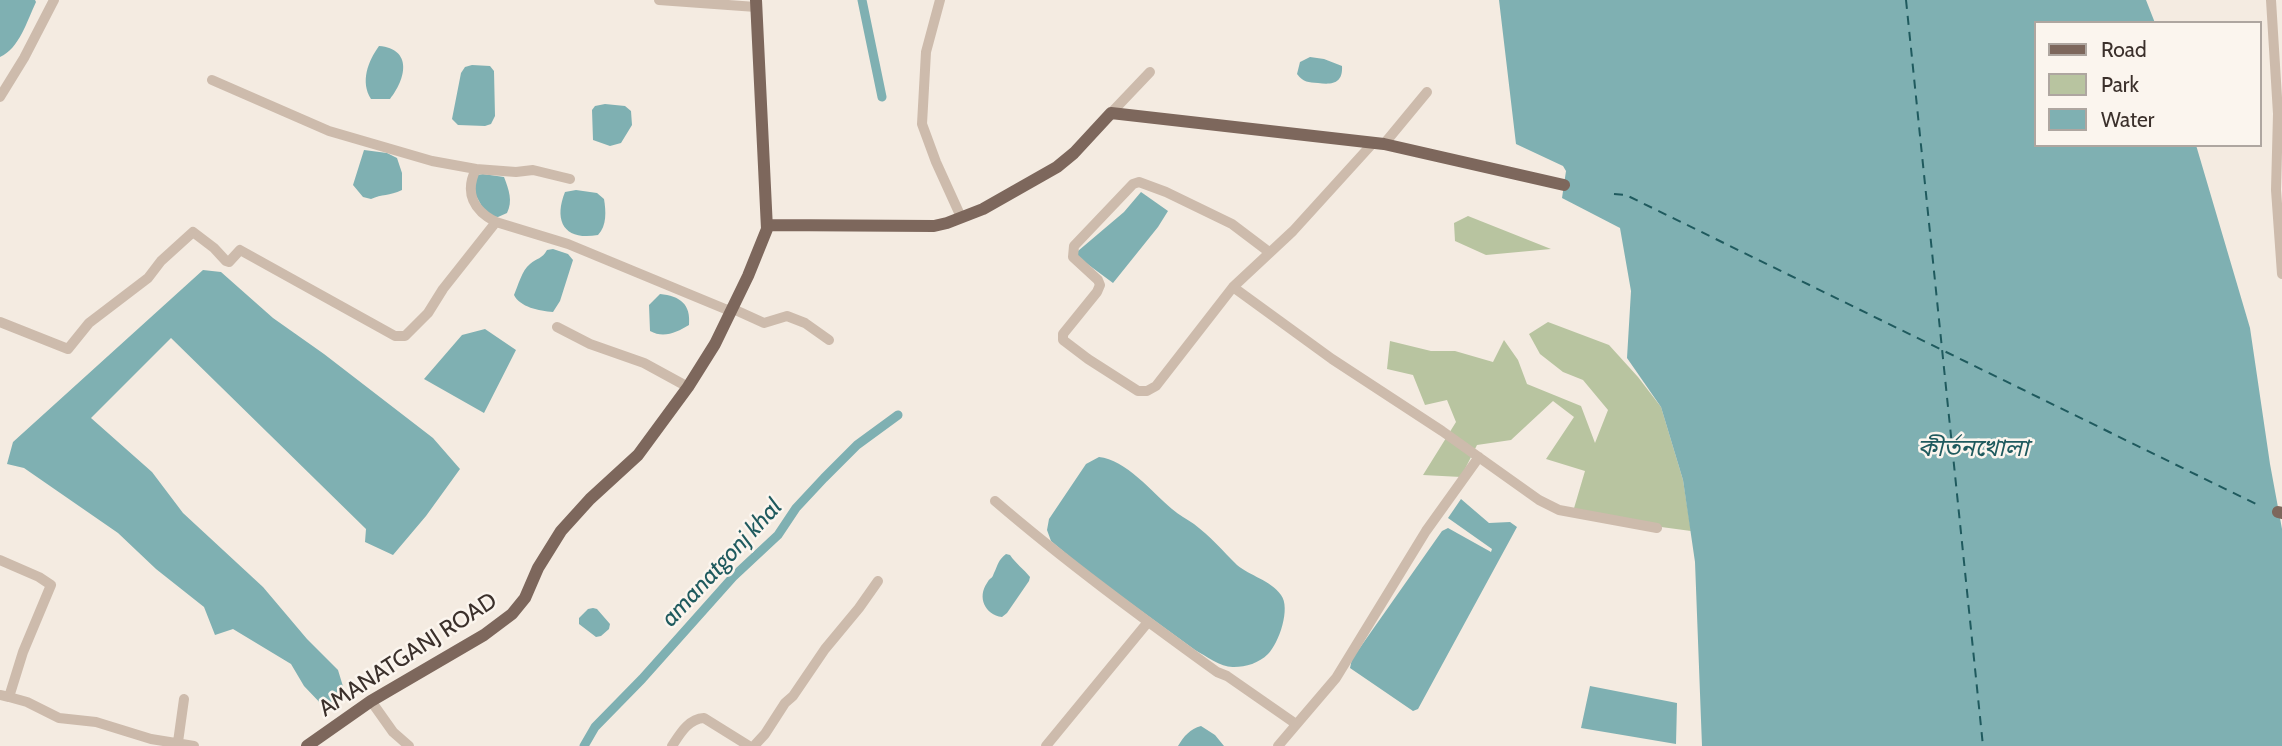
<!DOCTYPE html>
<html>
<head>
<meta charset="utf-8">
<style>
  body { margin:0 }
  #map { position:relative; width:2282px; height:746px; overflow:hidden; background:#f4ebe1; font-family:Cabin,sans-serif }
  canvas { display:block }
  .legend { position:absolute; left:2034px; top:21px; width:228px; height:126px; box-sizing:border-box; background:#fbf5ee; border:2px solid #aea6a0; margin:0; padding:9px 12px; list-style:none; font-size:21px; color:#3b302b }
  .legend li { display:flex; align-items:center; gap:14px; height:35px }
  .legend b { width:35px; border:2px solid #aea6a0 }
</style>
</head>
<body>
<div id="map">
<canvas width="2282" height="746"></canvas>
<ul class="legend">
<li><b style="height:9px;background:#7d675c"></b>Road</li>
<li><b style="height:19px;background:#b8c4a0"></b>Park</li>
<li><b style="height:19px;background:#7fb0b2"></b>Water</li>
</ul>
</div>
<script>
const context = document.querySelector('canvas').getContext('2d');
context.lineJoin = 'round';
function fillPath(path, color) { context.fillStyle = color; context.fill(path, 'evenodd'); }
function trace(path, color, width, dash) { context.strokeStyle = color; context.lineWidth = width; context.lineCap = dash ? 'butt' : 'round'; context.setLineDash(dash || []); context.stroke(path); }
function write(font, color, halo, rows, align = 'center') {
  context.font = font + ' Cabin,"Noto Sans Bengali",sans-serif'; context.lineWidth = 5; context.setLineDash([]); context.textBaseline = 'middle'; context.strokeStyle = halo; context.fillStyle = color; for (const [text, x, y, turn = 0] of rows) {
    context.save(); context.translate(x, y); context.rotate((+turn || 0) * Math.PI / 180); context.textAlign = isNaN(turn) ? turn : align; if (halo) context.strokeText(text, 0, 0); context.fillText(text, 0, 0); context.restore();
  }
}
fillPath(new Path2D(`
  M 1468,216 L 1551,249 L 1486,255 L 1455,241 L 1454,223 Z
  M 1548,322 L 1609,345 L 1638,377 L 1661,407 L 1683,480 L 1691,531 L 1572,515 L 1585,471 L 1546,459 L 1574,417 L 1553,401 L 1511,440 L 1477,445 L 1461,477 L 1423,475 L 1456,422 L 1447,400 L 1425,405 L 1413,375 L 1387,369 L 1390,341 L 1431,351 L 1455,351 L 1493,362 L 1504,340 L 1518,360 L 1527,384 L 1581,406 L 1595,443 L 1608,410 L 1583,380 L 1563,372 L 1540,354 L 1529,334 Z`), '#b8c4a0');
fillPath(new Path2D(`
  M 0,0 L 35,0 L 36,2 C 27,21 19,49 0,57 Z
  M 1499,0 L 2146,0 L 2155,23 L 2035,23 L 2035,145 L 2196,145 L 2250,328 L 2270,464 L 2282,529 L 2282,746 L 1702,746 L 1695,562 L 1683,480 L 1661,407 L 1627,358 L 1631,291 L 1620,228 L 1562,198 L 1566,171 L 1563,166 L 1516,144 Z
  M 379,46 C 413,49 406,79 390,99 L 371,99 C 360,82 368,61 379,46 Z
  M 1310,57 L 1324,59 L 1342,66 C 1343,83 1333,85 1318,83 C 1308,82 1304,83 1297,74 L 1300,62 Z
  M 472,65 L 490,66 L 494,71 L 495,116 L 491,124 L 485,126 L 458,125 L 452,119 L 461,73 L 465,67 Z
  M 605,104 L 625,106 L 631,111 L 632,125 L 621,143 L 610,146 L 593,140 L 592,110 L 595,106 Z
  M 364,150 L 387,153 L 397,158 L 402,173 L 402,190 C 389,196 382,194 371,199 L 363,197 L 353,185 Z
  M 483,174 L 504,177 C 509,190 513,201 507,213 L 498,217 L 487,216 L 473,190 L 477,175 Z
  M 576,190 L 597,193 L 604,199 C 606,211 607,226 598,235 C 565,241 553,222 565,192 Z
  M 1141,192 L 1168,211 L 1158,227 L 1113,283 L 1078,257 L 1078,251 L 1124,212 Z
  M 553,249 L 568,254 L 573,260 L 560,301 L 553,312 C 539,311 520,307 514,295 C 518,286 522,270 530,264 C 537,258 542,259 547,250 Z
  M 203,270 L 221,272 L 273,318 L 324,354 L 433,438 L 460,469 L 426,516 L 393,555 L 365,542 L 366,529 L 171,338 L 91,418 L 152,472 L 183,513 L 263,587 L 307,639 L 338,670 L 345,693 L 324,707 L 304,686 L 291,664 L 233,629 L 215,635 L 204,607 L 156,569 L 118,533 L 24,468 L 7,464 L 13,442 Z
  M 660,294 C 680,296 691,304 689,325 C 677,332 664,339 650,331 L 649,305 Z
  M 485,329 L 516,350 L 484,413 L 424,379 L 462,335 Z
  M 1099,457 C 1125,459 1153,493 1172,509 C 1179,515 1187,519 1194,524 C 1210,536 1223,551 1237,565 C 1250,576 1270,580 1281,595 C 1291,608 1279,643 1268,654 C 1259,663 1246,667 1234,667 C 1222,668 1206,656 1195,650 L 1089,573 L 1051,541 L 1047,530 L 1049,519 L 1086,464 Z
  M 1461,499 L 1489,523 L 1510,522 L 1517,527 L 1418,709 L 1413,711 L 1350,668 L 1352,659 L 1442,531 L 1448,528 L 1491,552 L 1492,549 L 1448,518 Z
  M 1006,554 L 1010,555 C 1016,564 1024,569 1030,577 L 1029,581 L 1007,613 L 1002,617 C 985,615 977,597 987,583 C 992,575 991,581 994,573 C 998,565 998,560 1006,554 Z
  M 593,608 L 597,609 L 610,624 L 609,629 L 601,636 L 596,637 L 579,624 L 579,618 L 588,609 Z
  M 1590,686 L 1677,703 L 1676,744 L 1581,728 Z
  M 1201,726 L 1215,735 L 1224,746 L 1178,746 C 1184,736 1190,729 1201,726 Z`), '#7fb0b2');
trace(new Path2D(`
  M 862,0 L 882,97
  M 584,746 L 595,727 L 642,679 L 733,577 L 778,535 L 796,508 L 824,478 L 857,445 L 898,415`), '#7fb0b2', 9);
trace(new Path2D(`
  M 1906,0 L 1983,746
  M 1614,194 L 1626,195 L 2258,505`), '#1f5a5e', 2, [9, 7]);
trace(new Path2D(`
  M 659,0 L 756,7
  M 940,0 L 926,52 L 922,124 L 936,162 L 961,217
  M 2271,0 L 2278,114 L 2276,190 L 2282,274
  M 212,80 L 329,131 L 432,161 L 476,169
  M 0,97 L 24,58 L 54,0
  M 1111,113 L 1150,72
  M 1384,144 L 1427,92
  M 496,222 C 474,211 464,193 476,169 L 516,172 L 533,170 L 570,179
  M 1269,252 L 1232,224 L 1166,192 L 1139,182 L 1133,184 L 1074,246 L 1073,257 L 1098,280 L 1100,285 L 1097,292 L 1063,334 L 1063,340 L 1088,359 L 1138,391 L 1147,391 L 1156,386 L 1233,287 L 1293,231 L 1373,143
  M 1233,287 L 1332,359 L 1442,431 L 1539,500 L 1559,510 L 1657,528
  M 731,308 L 764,323 L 787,316 L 805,323 L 829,340
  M 0,322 L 68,349 L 89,323 L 148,278 L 161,261 L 193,232 L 214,248 L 226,261 L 229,262 L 240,250 L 395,336 L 405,336 L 428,313 L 443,289 L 496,222 L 568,244 L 730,311
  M 557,327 L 590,344 L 644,363 L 688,387
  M 995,501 C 1066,562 1141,617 1217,672 L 1227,676 L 1296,724
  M 0,560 L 39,577 L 51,585 L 23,652 L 9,697 L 0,695
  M 9,697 L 27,702 L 59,718 L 96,722 L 151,739 L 194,746
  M 371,701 L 393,732 L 409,746
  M 178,742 L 184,699
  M 672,746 C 680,734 688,719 704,718 L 749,746
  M 754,746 L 765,734 L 785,703 L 793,696 L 825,649 L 859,608 L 878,581
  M 1046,746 L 1148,622
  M 1278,746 L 1336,678 L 1426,531 L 1479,457`), '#cdbbac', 10);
trace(new Path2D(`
  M 768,225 L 934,226 L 947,223 L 983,209 L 1057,167 L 1074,153 L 1111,113 L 1384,144 L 1564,185
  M 2278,512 L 2282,513
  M 307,746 L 371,701 L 484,635 L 512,614 L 525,598 L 538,568 L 561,531 L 590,499 L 638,455 L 688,387 L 715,344 L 748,276 L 767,229 L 756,0`), '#7d675c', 12);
write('23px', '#3b302b', '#fbf5ee', [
  ["AMANATGANJ ROAD",408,655,-33]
]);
write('italic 24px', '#1f5a5e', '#fbf5ee', [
  ["কীর্তনখোলা",1973,449],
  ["amanatgonj khal",722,563,-47]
]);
</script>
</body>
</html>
